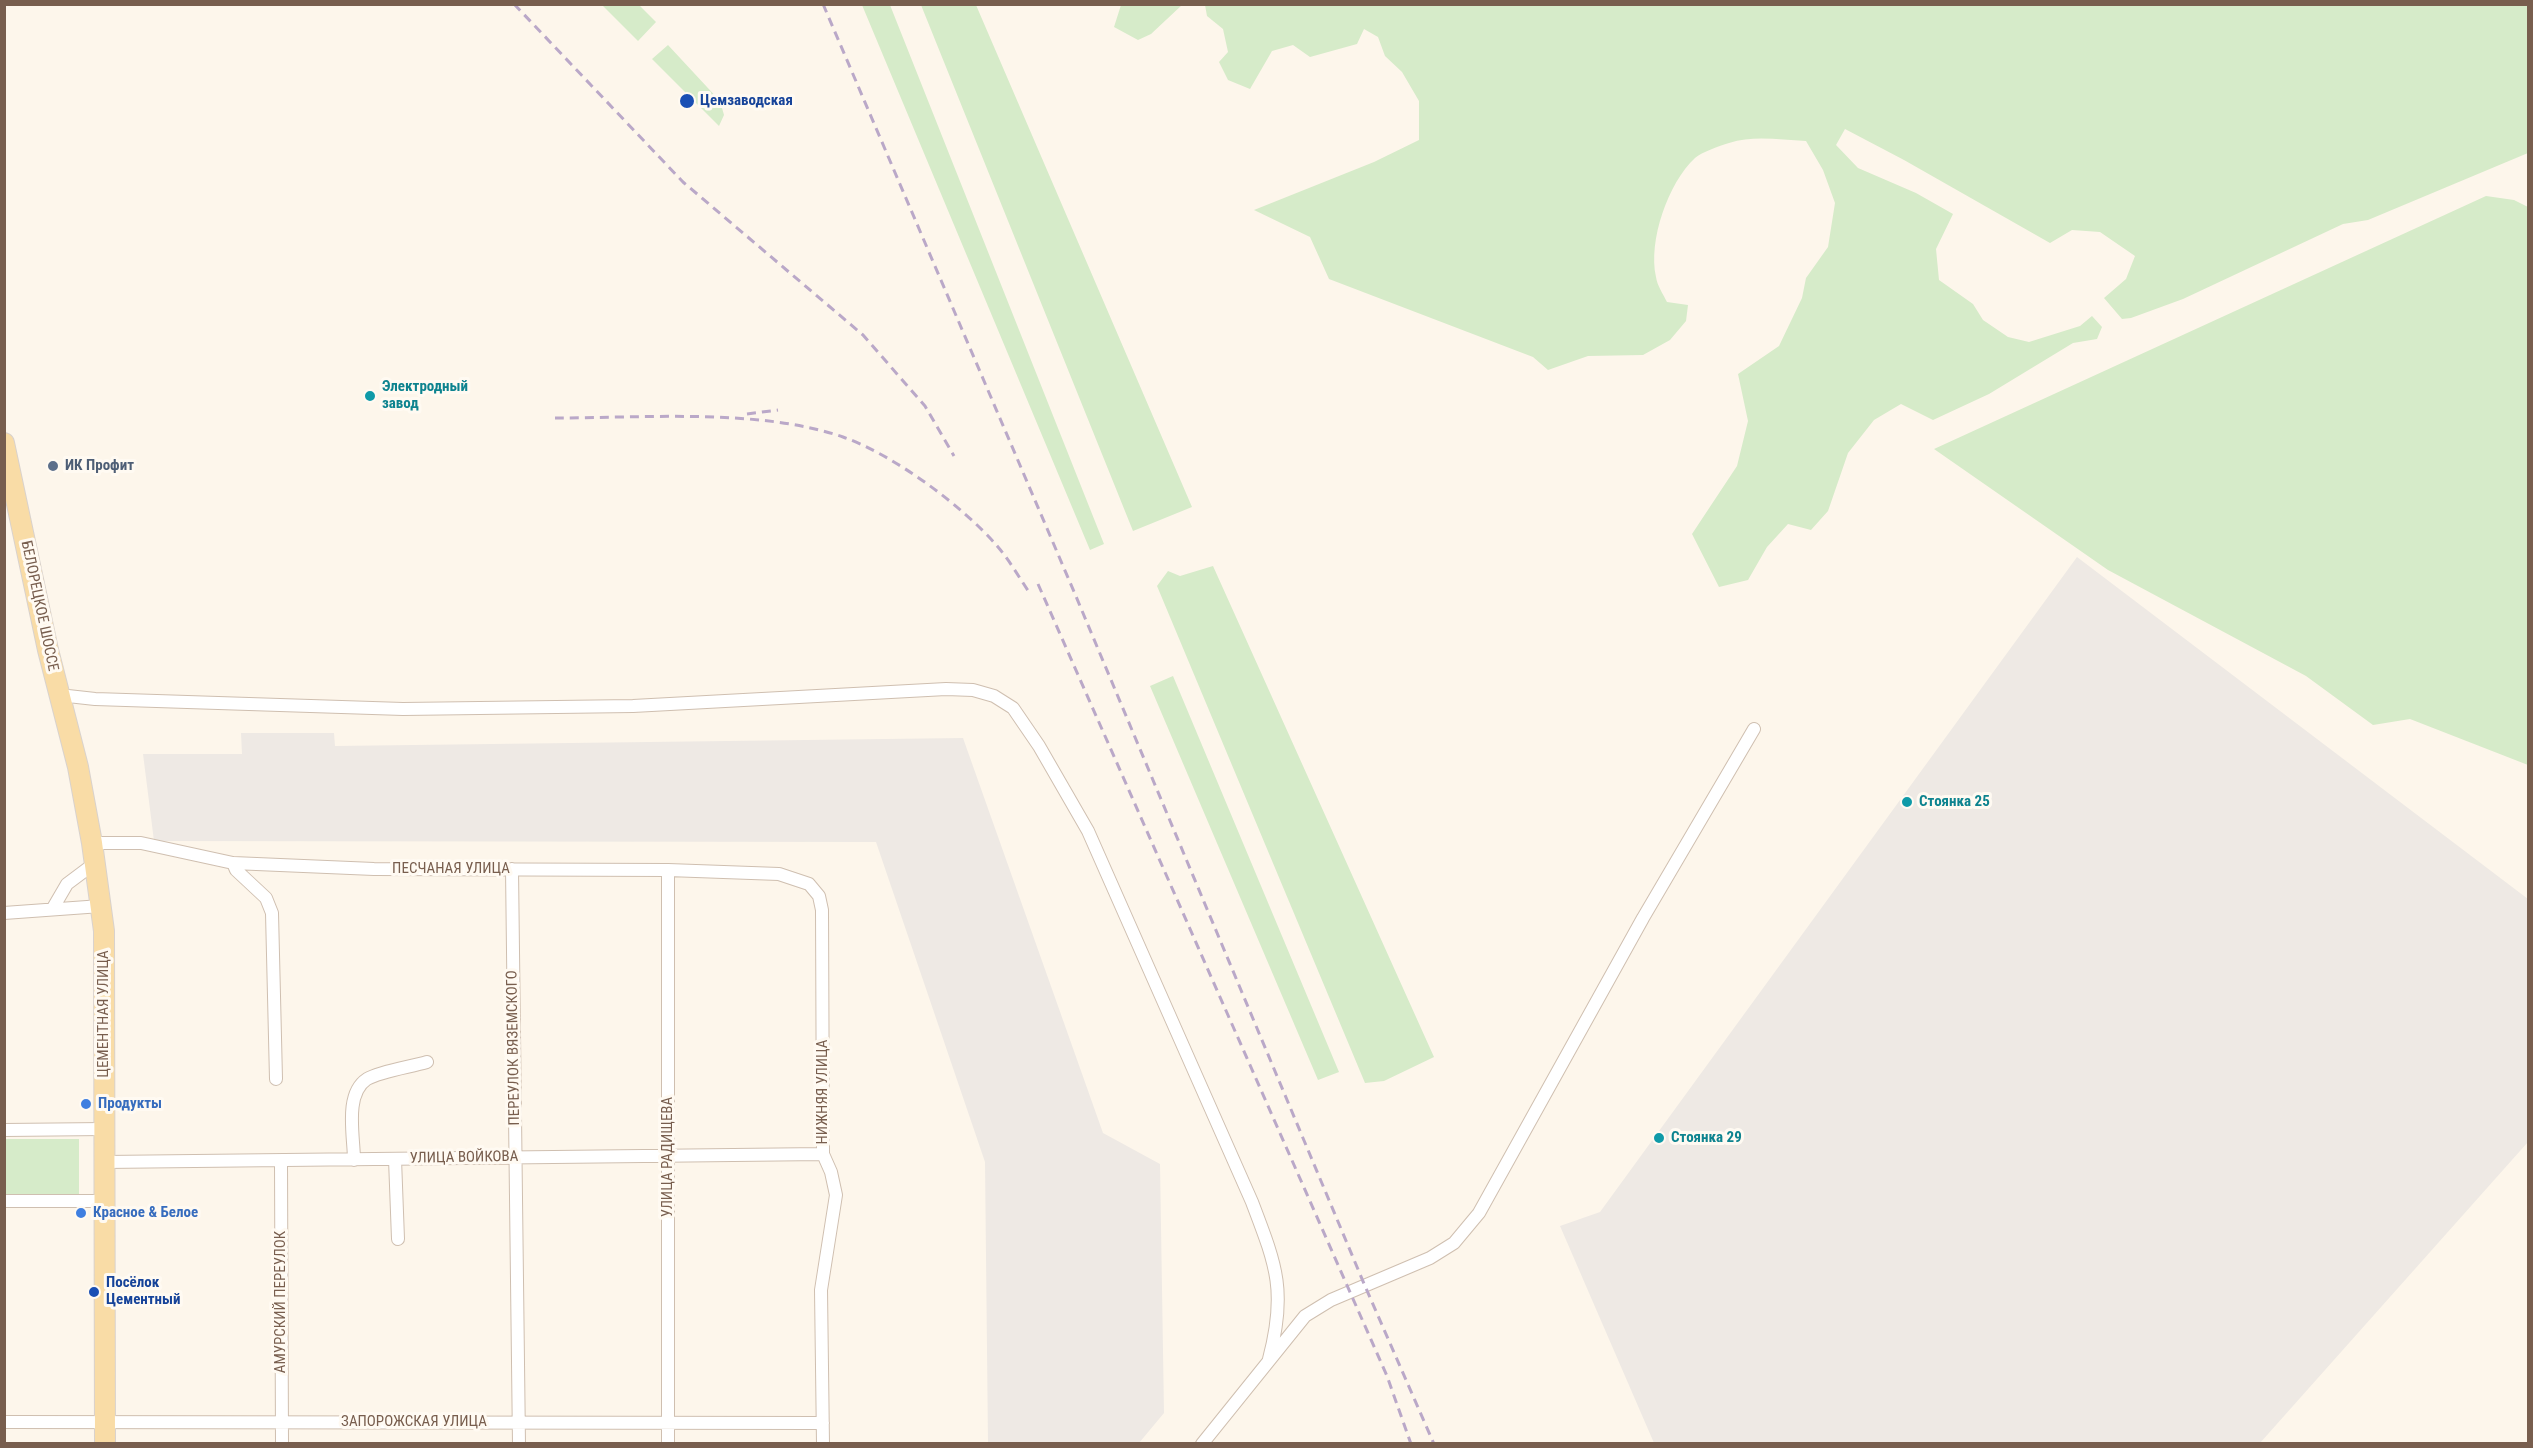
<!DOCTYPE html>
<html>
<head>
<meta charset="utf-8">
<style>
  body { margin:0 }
  #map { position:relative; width:2533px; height:1448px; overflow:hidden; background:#fdf6eb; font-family:"Roboto Condensed",sans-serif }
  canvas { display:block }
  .frame { position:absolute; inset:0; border:6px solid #785e4e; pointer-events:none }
</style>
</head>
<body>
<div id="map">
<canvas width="2533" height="1448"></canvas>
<div class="frame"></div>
</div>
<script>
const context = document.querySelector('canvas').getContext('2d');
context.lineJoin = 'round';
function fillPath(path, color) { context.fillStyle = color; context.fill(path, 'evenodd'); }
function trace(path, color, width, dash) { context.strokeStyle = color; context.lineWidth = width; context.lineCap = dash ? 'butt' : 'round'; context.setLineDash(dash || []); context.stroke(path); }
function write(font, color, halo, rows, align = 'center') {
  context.font = font + ' "Roboto Condensed",sans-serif'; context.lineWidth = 6; context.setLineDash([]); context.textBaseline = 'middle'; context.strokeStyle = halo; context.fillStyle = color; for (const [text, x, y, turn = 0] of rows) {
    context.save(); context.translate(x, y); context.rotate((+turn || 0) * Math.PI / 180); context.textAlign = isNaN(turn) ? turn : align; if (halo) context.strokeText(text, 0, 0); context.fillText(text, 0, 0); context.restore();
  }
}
fillPath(new Path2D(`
  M 2077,557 L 2528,899 L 2528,1142 L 2260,1443 L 1654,1443 L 1560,1226 L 1600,1212 Z
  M 241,733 L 334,733 L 335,746 L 963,738 L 1103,1133 L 1160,1164 L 1164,1413 L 1139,1443 L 988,1443 L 985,1162 L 876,842 L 154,841 L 143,754 L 242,754 Z`), '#eee9e4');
fillPath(new Path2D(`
  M 602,5 L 639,5 L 656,22 L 638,41 Z
  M 862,5 L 890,5 L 1104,544 L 1090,550 Z
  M 921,5 L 976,5 L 1192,507 L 1133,531 Z
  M 1121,5 L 1121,4 L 1182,5 L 1151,34 L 1138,40 L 1114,27 Z
  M 1205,5 L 2528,5 L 2528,153 L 2368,220 L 2343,224 L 2183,299 L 2131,318 L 2122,319 L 2104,298 L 2126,279 L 2135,256 L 2100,232 L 2072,230 L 2050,243 L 1904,160 L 1845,129 L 1836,145 L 1858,168 L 1916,193 L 1953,214 L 1936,249 L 1939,280 L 1973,304 L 1983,320 L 2008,337 L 2029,342 L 2080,326 L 2092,316 L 2102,327 L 2097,339 L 2073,343 L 1989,394 L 1933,420 L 1901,404 L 1874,420 L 1848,453 L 1828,511 L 1811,530 L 1788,524 L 1767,547 L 1748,580 L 1719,587 L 1692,534 L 1737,466 L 1748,421 L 1738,374 L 1779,346 L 1802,298 L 1806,278 L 1828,247 L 1835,203 L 1823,170 L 1806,141 C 1780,140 1754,135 1729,143 C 1719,146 1702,152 1695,158 C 1668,183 1648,241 1656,277 C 1657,285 1663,294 1667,302 L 1688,305 L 1686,321 L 1670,340 L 1643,355 L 1588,356 L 1548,370 L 1533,357 L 1329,279 L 1310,237 L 1254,210 L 1374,162 L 1419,140 L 1419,101 L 1402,72 L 1385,56 L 1378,37 L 1364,29 L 1357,44 L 1310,57 L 1293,45 L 1272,51 L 1250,89 L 1228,80 L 1219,62 L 1228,52 L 1223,29 L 1207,16 Z
  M 668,45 L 720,101 L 724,115 L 719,126 L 652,59 Z
  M 2486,196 L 2514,200 L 2528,207 L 2528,765 L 2410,719 L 2373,725 L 2306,676 L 2108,570 L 1934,449 Z
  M 1213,566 L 1434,1057 L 1384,1081 L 1365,1083 L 1157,586 L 1168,571 L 1180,576 Z
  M 1173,676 L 1339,1072 L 1318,1080 L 1150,686 Z
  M 4,1139 L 79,1139 L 79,1196 L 5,1196 Z`), '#d6ebc9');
const minor = new Path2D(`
  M 59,695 L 95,699 L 403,709 L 633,706 L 946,689 L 973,690 L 994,696 L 1013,708 L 1039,746 L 1088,831 L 1252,1202 C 1276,1265 1287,1291 1269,1359
  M 92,843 L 141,843 L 233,863 L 374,869 L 668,870 L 779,874 L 809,884 L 819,896 L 822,910 L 823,1154 L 831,1172 L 836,1195 L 821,1290 L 823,1444
  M 233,863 L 236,870 L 266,898 L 272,913 L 276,1079
  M 512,869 L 519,1444
  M 53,908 L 67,884 L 95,863
  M 4,913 L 101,906
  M 4,1130 L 105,1129
  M 395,1159 L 398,1239
  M 354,1160 C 354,1137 344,1094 367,1079 C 381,1071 410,1067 427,1062
  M 281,1161 L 282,1444
  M 105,1162 L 823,1154
  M 4,1201 L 105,1201
  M 4,1422 L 823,1423
  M 668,1444 L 668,870
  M 1202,1444 L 1305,1316 L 1331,1300 L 1430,1258 L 1454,1243 L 1479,1213 L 1643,918 L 1754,729`);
const primary = new Path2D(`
  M 4,443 L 48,650 L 78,767 L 92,843 L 104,931 L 105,1444`);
trace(minor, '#cfbfb0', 14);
trace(primary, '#d9d2cd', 22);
trace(minor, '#fff', 12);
trace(primary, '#f9dca6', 20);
trace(new Path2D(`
  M 514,4 L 683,182 L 863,335 L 925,406 L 954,456
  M 823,4 L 1075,594 L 1365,1286 L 1434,1444
  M 747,414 L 778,410
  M 555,418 C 644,418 759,408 843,437 C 894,455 963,506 998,547 C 1010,561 1020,579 1031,595
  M 1038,584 L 1387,1376 L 1411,1444`), '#baa8c8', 3, [9, 6]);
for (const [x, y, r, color] of [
  [687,101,8,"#1a4fb4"],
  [370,396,6,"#0f9aa8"],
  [53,466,6,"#5c6f8a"],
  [1907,802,6,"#0f9aa8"],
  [86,1104,6,"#3f7fe0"],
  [1659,1138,6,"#0f9aa8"],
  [81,1213,6,"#3f7fe0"],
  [94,1292,6,"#1a4fb4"]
]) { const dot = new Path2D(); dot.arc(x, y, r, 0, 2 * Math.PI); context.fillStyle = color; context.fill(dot); trace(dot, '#fffaf2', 2); }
write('bold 15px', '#164399', '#fffaf2', [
  ["Цемзаводская",700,101],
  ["Посёлок",106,1283],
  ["Цементный",106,1300]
], 'left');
write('bold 15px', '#0d838f', '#fffaf2', [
  ["Электродный",382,387],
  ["завод",382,404],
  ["Стоянка 25",1919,802],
  ["Стоянка 29",1671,1138]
], 'left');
write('bold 15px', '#4e5e75', '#fffaf2', [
  ["ИК Профит",65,466]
], 'left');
write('15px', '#785e4e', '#fffaf2', [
  ["БЕЛОРЕЦКОЕ ШОССЕ",39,606,78],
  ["ПЕСЧАНАЯ УЛИЦА",451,869],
  ["ЦЕМЕНТНАЯ УЛИЦА",104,1014,-90],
  ["ПЕРЕУЛОК ВЯЗЕМСКОГО",514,1048,-91],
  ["НИЖНЯЯ УЛИЦА",823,1092,-90],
  ["УЛИЦА РАДИЩЕВА",668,1157,-90],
  ["УЛИЦА ВОЙКОВА",464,1158,-1],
  ["АМУРСКИЙ ПЕРЕУЛОК",281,1302,-90],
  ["ЗАПОРОЖСКАЯ УЛИЦА",414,1422]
]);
write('bold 15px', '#366cbe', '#fffaf2', [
  ["Продукты",98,1104],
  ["Красное & Белое",93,1213]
], 'left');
</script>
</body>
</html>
